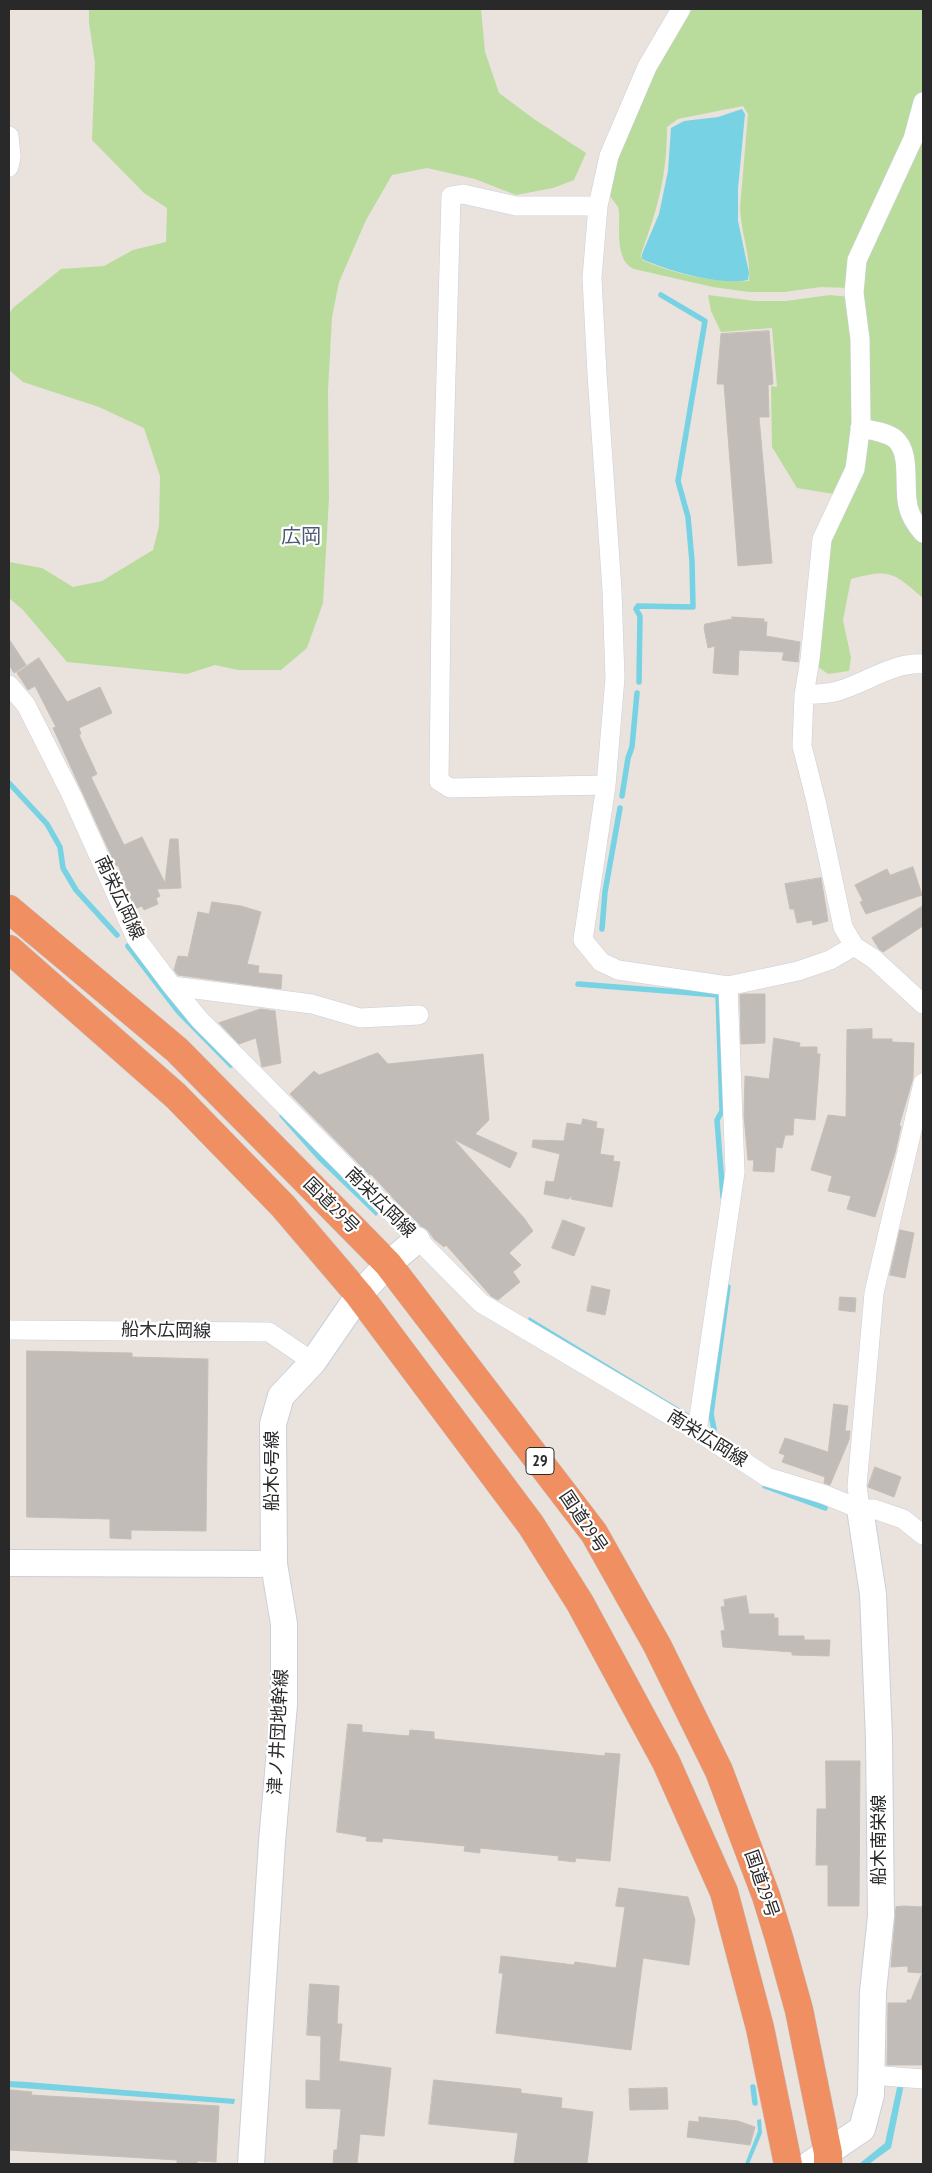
<!DOCTYPE html>
<html>
<head>
<meta charset="utf-8">
<style>
  body { margin:0 }
  #map { position:relative; width:932px; height:2173px; overflow:hidden; background:#eae2dc; font-family:"PT Sans Narrow",sans-serif }
  canvas { display:block }
  .frame { position:absolute; inset:0; border:10px solid #292929; pointer-events:none }
</style>
</head>
<body>
<div id="map">
<canvas width="932" height="2173"></canvas>
<div class="frame"></div>
</div>
<script>
const context = document.querySelector('canvas').getContext('2d');
context.lineJoin = 'round';
function fillPath(path, color) { context.fillStyle = color; context.fill(path, 'evenodd'); }
function trace(path, color, width, dash) { context.strokeStyle = color; context.lineWidth = width; context.lineCap = dash ? 'butt' : 'round'; context.setLineDash(dash || []); context.stroke(path); }
function write(font, color, halo, rows, align = 'center') {
  context.font = font + ' "PT Sans Narrow","Noto Sans JP",sans-serif'; context.lineWidth = 4.5; context.setLineDash([]); context.textBaseline = 'middle'; context.strokeStyle = halo; context.fillStyle = color; for (const [text, x, y, turn = 0] of rows) {
    context.save(); context.translate(x, y); context.rotate((+turn || 0) * Math.PI / 180); context.textAlign = isNaN(turn) ? turn : align; if (halo) context.strokeText(text, 0, 0); context.fillText(text, 0, 0); context.restore();
  }
}
fillPath(new Path2D(`
  M 89,9 L 481,9 L 485,52 L 499,93 L 534,119 L 586,153 L 574,180 L 553,188 L 516,195 L 475,179 L 427,168 L 392,175 L 366,220 L 339,282 L 332,317 L 328,390 L 329,498 L 323,603 L 307,648 L 281,670 L 238,670 L 215,665 L 187,674 L 67,662 L 23,610 L 9,598 L 9,562 L 42,568 L 73,587 L 102,581 L 153,550 L 159,526 L 160,476 L 144,428 L 99,407 L 23,382 L 9,370 L 9,314 L 13,308 L 61,269 L 104,266 L 133,250 L 166,242 L 167,208 L 144,193 L 92,140 L 95,63 L 89,23 Z
  M 690,9 L 923,9 L 923,89 L 911,130 L 849,288 L 821,287 L 784,292 L 749,292 L 713,287 L 634,269 C 615,261 620,229 619,212 L 618,207 L 607,192 L 631,114 ZM 743,106 L 748,114 L 740,208 C 741,233 751,257 749,281 C 714,283 674,274 642,260 L 641,254 C 658,208 667,175 667,127 L 678,119 Z
  M 923,125 L 923,529 L 921,527 L 907,461 L 866,426 L 861,272 Z
  M 708,295 L 755,301 L 786,301 L 830,295 L 850,297 L 856,381 L 849,462 L 834,494 L 797,488 L 772,447 L 771,386 L 777,387 L 772,328 L 721,332 L 711,311 Z
  M 865,432 L 889,438 L 923,536 L 923,598 C 894,573 890,568 851,579 L 843,620 L 851,658 L 849,671 L 828,674 L 817,666 L 824,562 Z`), '#b9dc9c');
fillPath(new Path2D(`
  M 742,109 L 745,114 L 738,189 L 738,221 L 749,273 L 748,280 C 721,286 668,271 642,259 L 642,254 L 659,214 L 668,171 L 671,128 L 684,121 L 718,117 Z
  M 282,1111 L 380,1212 L 376,1216 L 318,1160 L 279,1116 Z
  M 529,1317 L 689,1414 L 687,1417 L 528,1320 Z
  M 9,2081 L 27,2082 L 235,2099 L 234,2104 L 9,2087 Z
  M 898,2083 L 904,2084 L 891,2148 L 869,2164 L 859,2164 L 885,2143 Z
  M 761,2119 L 762,2133 L 749,2164 L 745,2164 L 758,2131 L 757,2120 Z`), '#77d2e3');
trace(new Path2D(`
  M 639,682 L 640,616 L 636,609 L 638,606 L 693,607 L 692,561 L 688,517 L 678,481 L 705,321 L 661,295
  M 9,783 L 47,824 L 60,847 L 63,868 L 76,890 L 117,935
  M 622,796 L 628,758 L 632,747 L 637,693
  M 602,929 L 605,892 L 620,808
  M 128,946 L 178,1011 L 231,1065
  M 578,984 L 718,995 L 722,1111 L 717,1120 L 723,1197
  M 714,1429 L 711,1414 L 728,1287
  M 765,1486 L 825,1508
  M 753,2087 L 755,2103`), '#77d2e3', 5.5);
const building = new Path2D(`
  M 769,331 L 773,384 L 768,385 L 769,417 L 759,417 L 772,563 L 738,566 L 724,384 L 717,384 L 721,334 Z
  M 732,617 L 764,619 L 764,622 L 767,622 L 766,636 L 800,642 L 798,662 L 782,660 L 784,652 L 739,650 L 738,675 L 713,673 L 715,646 L 708,648 L 704,628 L 705,624 L 732,619 Z
  M 9,639 L 26,665 L 14,673 L 9,665 Z
  M 39,658 L 67,702 L 100,687 L 112,713 L 79,728 L 81,734 L 79,735 L 97,774 L 91,777 L 124,845 L 142,837 L 165,883 L 170,839 L 178,839 L 181,888 L 157,889 L 160,896 L 156,898 L 158,904 L 144,910 L 142,906 L 135,909 L 118,865 L 116,866 L 64,752 L 53,728 L 56,727 L 35,686 L 28,690 L 17,673 Z
  M 913,867 L 922,895 L 866,914 L 860,902 L 863,901 L 855,885 L 887,869 L 890,875 Z
  M 821,878 L 828,921 L 813,925 L 812,920 L 797,923 L 794,909 L 790,909 L 785,884 Z
  M 212,902 L 241,906 L 261,912 L 247,964 L 259,966 L 258,973 L 282,975 L 281,989 L 178,975 L 174,970 L 178,956 L 188,957 L 198,912 L 209,914 Z
  M 923,906 L 923,926 L 883,952 L 879,949 L 872,938 Z
  M 743,994 L 765,994 L 765,1043 L 741,1044 L 740,995 Z
  M 261,1009 L 275,1011 L 281,1063 L 262,1067 L 256,1038 L 239,1044 L 219,1023 Z
  M 872,1029 L 872,1039 L 892,1039 L 892,1042 L 914,1043 L 913,1078 L 899,1126 L 901,1126 L 895,1153 L 875,1217 L 847,1209 L 851,1196 L 828,1191 L 832,1176 L 811,1170 L 828,1115 L 846,1117 L 847,1030 Z
  M 774,1038 L 800,1043 L 799,1047 L 817,1047 L 817,1054 L 820,1054 L 815,1120 L 794,1118 L 793,1135 L 785,1135 L 782,1148 L 776,1147 L 774,1172 L 753,1171 L 754,1160 L 748,1160 L 744,1116 L 745,1076 L 769,1079 Z
  M 378,1053 L 388,1064 L 483,1054 L 489,1120 L 475,1134 L 517,1153 L 510,1168 L 453,1139 L 524,1218 L 533,1231 L 509,1253 L 521,1265 L 513,1272 L 520,1282 L 498,1300 L 491,1296 L 446,1245 L 444,1247 L 434,1239 L 428,1230 L 421,1226 L 395,1200 L 371,1174 L 370,1175 L 290,1094 L 314,1071 L 319,1075 Z
  M 583,1119 L 597,1122 L 596,1128 L 604,1129 L 600,1154 L 614,1156 L 613,1161 L 620,1162 L 612,1207 L 571,1199 L 573,1195 L 568,1199 L 544,1194 L 546,1181 L 554,1182 L 560,1154 L 532,1147 L 533,1140 L 564,1141 L 567,1123 L 581,1125 Z
  M 563,1220 L 585,1228 L 574,1256 L 552,1248 Z
  M 900,1230 L 914,1233 L 905,1278 L 890,1275 Z
  M 592,1286 L 610,1290 L 605,1315 L 587,1311 Z
  M 840,1297 L 856,1298 L 855,1312 L 839,1310 Z
  M 27,1351 L 132,1353 L 132,1357 L 208,1359 L 206,1531 L 131,1530 L 131,1539 L 110,1538 L 110,1519 L 27,1517 Z
  M 834,1404 L 848,1406 L 845,1431 L 850,1431 L 849,1440 L 830,1485 L 824,1483 L 825,1477 L 782,1462 L 785,1455 L 779,1453 L 785,1438 L 828,1452 Z
  M 875,1467 L 901,1477 L 894,1497 L 868,1487 Z
  M 746,1596 L 749,1614 L 774,1614 L 774,1618 L 778,1618 L 778,1636 L 804,1636 L 804,1640 L 830,1640 L 829,1656 L 792,1655 L 792,1652 L 723,1647 L 721,1631 L 725,1630 L 721,1607 L 725,1606 L 724,1600 Z
  M 348,1724 L 362,1725 L 362,1732 L 409,1736 L 410,1730 L 434,1732 L 434,1739 L 605,1756 L 605,1753 L 620,1754 L 610,1861 L 576,1858 L 575,1862 L 558,1860 L 559,1856 L 480,1848 L 480,1853 L 464,1851 L 465,1846 L 383,1838 L 382,1842 L 366,1841 L 367,1837 L 337,1832 Z
  M 826,1761 L 860,1761 L 859,1906 L 828,1906 L 828,1865 L 816,1865 L 817,1809 L 826,1809 Z
  M 619,1888 L 688,1897 L 695,1920 L 689,1965 L 643,1958 L 631,2050 L 496,2033 L 503,1973 L 499,1973 L 501,1956 L 574,1965 L 575,1962 L 616,1968 L 625,1907 L 616,1906 Z
  M 904,1906 L 923,1907 L 923,2065 L 887,2065 L 888,2003 L 907,2003 L 907,2000 L 911,2000 L 922,1973 L 908,1972 L 908,1966 L 891,1967 L 896,1907 Z
  M 310,1984 L 339,1986 L 337,2024 L 342,2024 L 339,2061 L 391,2068 L 384,2136 L 360,2134 L 357,2164 L 333,2164 L 334,2150 L 337,2150 L 341,2109 L 306,2108 L 306,2080 L 320,2081 L 321,2036 L 307,2035 Z
  M 434,2080 L 521,2089 L 521,2093 L 562,2098 L 561,2108 L 593,2112 L 587,2164 L 514,2164 L 518,2133 L 429,2124 Z
  M 667,2088 L 668,2109 L 630,2110 L 629,2089 Z
  M 11,2090 L 32,2092 L 31,2095 L 219,2106 L 216,2162 L 197,2161 L 197,2164 L 177,2164 L 177,2160 L 9,2150 L 9,2093 Z
  M 699,2117 L 738,2121 L 755,2127 L 750,2145 L 687,2137 L 689,2121 L 699,2122 Z`);
fillPath(building, '#c2bcb8');
trace(building, '#c5beb6', 1);
const street = new Path2D(`
  M 681,9 L 647,67 L 609,156 L 598,206 L 592,278 L 597,374 L 612,590 L 615,678 L 606,785 L 583,940 L 601,962 L 618,970 L 728,986 L 798,971 L 830,960 L 854,946
  M 923,102 L 913,139 L 857,260 L 854,293 L 860,339 L 861,423 L 855,469 L 822,539 L 810,659 L 804,695 L 802,746 L 816,801 L 843,927 L 854,946 L 874,959 L 923,1004
  M 9,136 L 11,157 L 9,167
  M 598,206 L 516,206 L 463,194 L 451,196 L 442,518 L 439,781 L 450,788 L 606,785
  M 860,428 C 871,430 885,432 894,438 C 912,452 903,486 908,506 C 910,516 916,525 923,533
  M 9,685 L 26,705 L 71,794 L 136,938 L 172,986 L 199,1019 L 481,1303 L 697,1431 L 767,1477 L 823,1494 L 860,1509 L 874,1509 L 903,1519 L 923,1535
  M 804,695 C 815,694 827,694 838,691 C 866,683 893,662 923,664
  M 172,986 L 312,1004 L 360,1018 L 419,1015
  M 9,1330 L 269,1332 L 313,1362
  M 697,1431 L 735,1172 L 728,986
  M 860,1509 L 857,1486 L 874,1293 L 923,1083
  M 871,2075 L 923,2079`);
const secondary = new Path2D(`
  M 9,1563 L 274,1564 L 284,1624 L 284,1704 L 272,1842 L 251,2164
  M 274,1564 L 273,1424 L 281,1396 L 313,1362 L 359,1295 L 388,1264 L 417,1240
  M 810,2164 L 862,2129 L 871,2095 L 873,1992 L 881,1916 L 879,1738 L 873,1594 L 860,1509`);
const highway = new Path2D(`
  M 9,909 L 177,1050 L 388,1264 L 594,1533 L 657,1645 L 719,1771 L 766,1896 L 779,1938 L 799,2010 L 828,2153 L 828,2164
  M 9,949 L 176,1096 L 283,1206 L 359,1295 L 531,1525 L 580,1603 L 666,1762 L 724,1892 L 760,2028 L 788,2164`);
trace(street, '#cacfd9', 20);
trace(secondary, '#cacfd9', 28);
trace(highway, '#c3c3c3', 29);
trace(street, '#fff', 19);
trace(secondary, '#fff', 26);
trace(highway, '#f08f61', 28);
for (const [x, y, w] of [
  [540,1461,28]
]) { const box = new Path2D(); box.roundRect(x - w / 2, y - 13.5, w, 27, 4); context.fillStyle = '#fff'; context.fill(box); trace(box, '#292929', 1); }
write('bold 16px', '#292929', null, [
  ["29",540,1461]
]);
write('18px', '#292929', '#fff', [
  ["南栄広岡線",119,898,65],
  ["南栄広岡線",380,1203,45],
  ["国道29号",331,1206,45],
  ["船木広岡線",166,1331,1],
  ["南栄広岡線",707,1439,32],
  ["船木6号線",273,1471,-90],
  ["国道29号",583,1522,56],
  ["津ノ井団地幹線",279,1732,-87],
  ["船木南栄線",880,1840,-90],
  ["国道29号",761,1884,71]
]);
write('20px', '#4d5975', '#fff', [
  ["広岡",301,537]
]);
</script>
</body>
</html>
